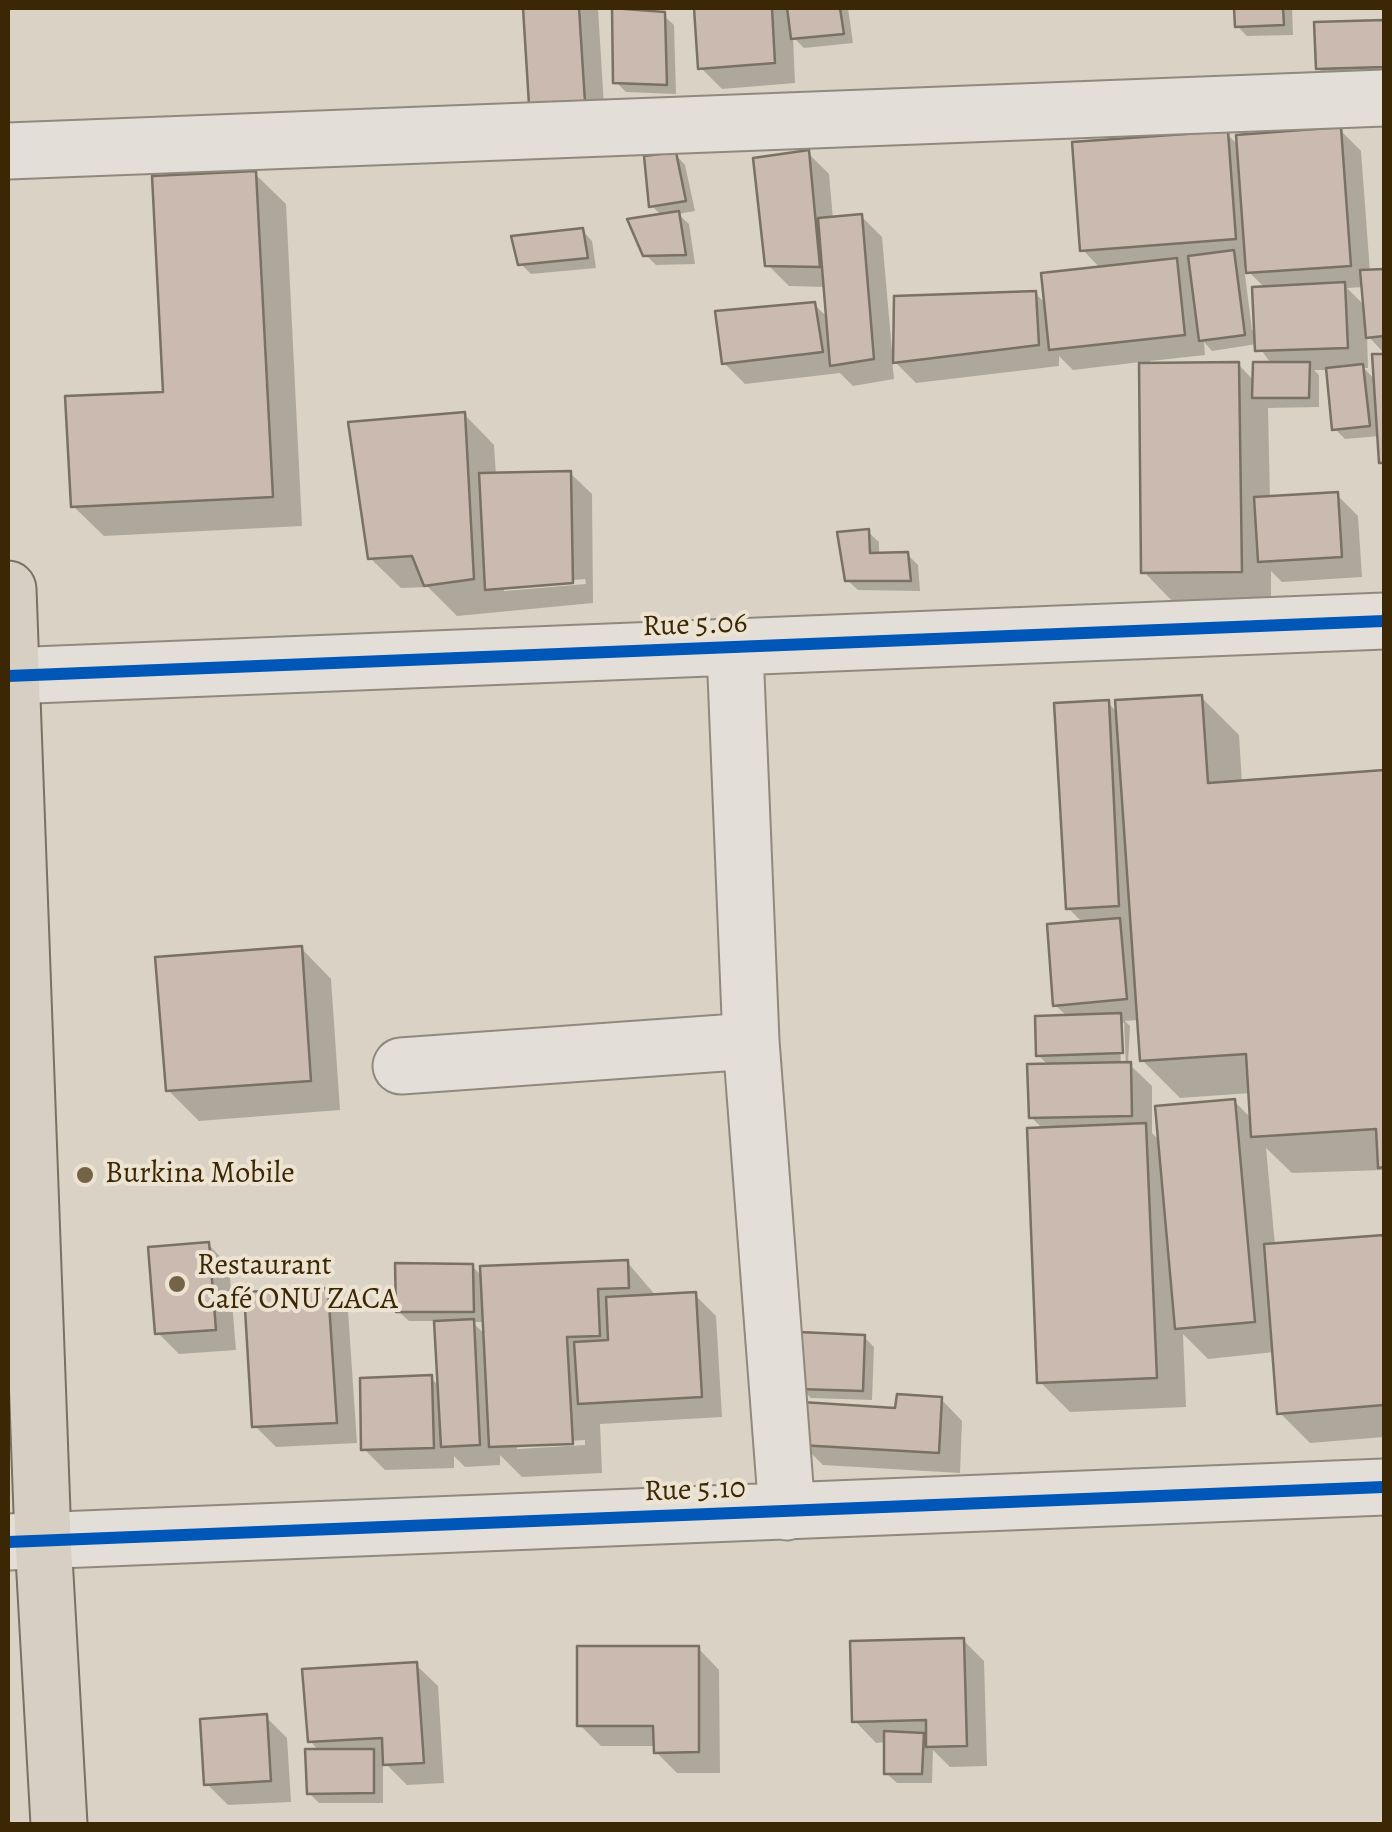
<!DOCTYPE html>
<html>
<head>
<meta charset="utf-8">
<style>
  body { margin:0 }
  #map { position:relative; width:1392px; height:1832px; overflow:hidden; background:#dad2c4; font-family:Alegreya,serif }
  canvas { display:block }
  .frame { position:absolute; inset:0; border:10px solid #3c2704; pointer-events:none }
</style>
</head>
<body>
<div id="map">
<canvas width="1392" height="1832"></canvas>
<div class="frame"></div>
</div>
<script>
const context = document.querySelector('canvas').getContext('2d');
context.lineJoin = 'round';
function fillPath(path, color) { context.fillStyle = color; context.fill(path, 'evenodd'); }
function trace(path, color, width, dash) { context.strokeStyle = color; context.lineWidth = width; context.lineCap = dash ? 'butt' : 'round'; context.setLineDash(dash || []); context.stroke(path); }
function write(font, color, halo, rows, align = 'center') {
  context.font = font + ' Alegreya,serif'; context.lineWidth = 8; context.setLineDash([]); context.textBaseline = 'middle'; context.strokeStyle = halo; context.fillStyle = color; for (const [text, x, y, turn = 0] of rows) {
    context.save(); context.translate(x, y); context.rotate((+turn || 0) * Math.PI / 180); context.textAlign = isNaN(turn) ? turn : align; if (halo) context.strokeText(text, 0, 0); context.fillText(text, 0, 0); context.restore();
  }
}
fillPath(new Path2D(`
  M 526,8 L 598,9 L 605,122 L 532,104 Z
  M 697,8 L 848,8 L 853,43 L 804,48 L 793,37 L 795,83 L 722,89 L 701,68 Z
  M 1236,8 L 1292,8 L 1293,35 L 1247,36 L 1237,26 Z
  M 663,15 L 674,25 L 676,94 L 626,92 L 616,82 Z
  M 1384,23 L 1384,88 L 1339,89 L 1318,68 L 1316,25 Z
  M 1340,130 L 1361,151 L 1370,272 L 1384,271 L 1384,353 L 1367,335 L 1368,368 L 1364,368 L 1376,381 L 1375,357 L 1384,356 L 1384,465 L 1380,436 L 1345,439 L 1335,429 L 1329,370 L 1314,370 L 1319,375 L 1319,407 L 1268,408 L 1270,499 L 1337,495 L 1358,516 L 1362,577 L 1282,582 L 1271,571 L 1271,602 L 1174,603 L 1144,572 L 1141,362 L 1073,370 L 1059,356 L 1059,366 L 916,383 L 892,359 L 894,379 L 853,386 L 840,373 L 745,384 L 724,363 L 814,304 L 829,319 L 826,287 L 789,286 L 768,265 L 808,153 L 829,174 L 833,219 L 861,216 L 882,237 L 892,351 L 895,351 L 1035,293 L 1047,305 L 1101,269 L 1083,250 L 1227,134 L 1239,146 ZM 1244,267 L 1265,288 L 1256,330 L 1252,330 ZM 1364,287 L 1366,307 L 1347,288 ZM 1204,342 L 1212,351 L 1257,344 L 1272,365 L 1255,382 L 1238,364 L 1151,365 L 1150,361 L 1205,355 Z
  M 675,154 L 685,165 L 695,211 L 678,214 L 689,224 L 695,264 L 656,265 L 645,254 L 662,216 L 652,206 Z
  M 255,174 L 286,204 L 302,526 L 104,536 L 73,506 L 166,394 Z
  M 582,230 L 592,241 L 596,268 L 531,274 L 521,264 Z
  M 464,414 L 494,445 L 496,475 L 570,473 L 592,494 L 593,603 L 457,616 L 428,587 L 401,588 L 370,558 ZM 585,579 L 586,584 L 504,591 L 504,586 Z
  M 868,532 L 879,542 L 879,556 L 907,554 L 918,565 L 920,591 L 858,590 L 847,580 Z
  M 1201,697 L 1239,735 L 1242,783 L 1384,773 L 1384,1170 L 1292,1173 L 1266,1148 L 1275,1245 L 1384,1237 L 1384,1437 L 1310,1443 L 1279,1412 L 1275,1352 L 1208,1359 L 1183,1334 L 1186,1407 L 1070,1412 L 1040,1382 L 1044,1130 L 1031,1117 L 1049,1066 L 1038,1055 L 1068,1017 L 1055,1005 L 1084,924 L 1068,908 L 1108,703 L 1118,713 ZM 1139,1020 L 1142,1060 L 1180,1098 L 1251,1093 L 1253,1120 L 1234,1101 L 1161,1142 L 1152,1133 L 1152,1086 L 1128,1063 L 1130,1026 L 1125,1021 ZM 1119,1023 L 1124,1023 L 1126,1066 L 1121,1066 Z
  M 301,948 L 331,979 L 340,1110 L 199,1121 L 168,1090 Z
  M 208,1244 L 229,1266 L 236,1350 L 179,1354 L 157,1332 Z
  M 627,1262 L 657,1297 L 695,1295 L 716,1316 L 722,1417 L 600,1424 L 602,1473 L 522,1477 L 500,1455 L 500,1465 L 465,1467 L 454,1456 L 454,1468 L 385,1470 L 364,1449 L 431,1378 L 440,1387 L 436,1321 L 409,1321 L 398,1311 L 472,1266 L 483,1277 ZM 472,1322 L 485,1322 L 486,1335 ZM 585,1440 L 585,1445 L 517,1449 L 517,1444 Z
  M 327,1290 L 348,1311 L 357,1443 L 276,1447 L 255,1426 Z
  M 864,1337 L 874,1347 L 872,1400 L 811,1398 L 801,1388 Z
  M 941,1399 L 962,1421 L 960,1473 L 823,1465 L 802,1444 Z
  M 963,1640 L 984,1661 L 987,1766 L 950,1767 L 933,1750 L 932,1783 L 897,1783 L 886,1773 L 887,1742 L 876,1743 L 855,1721 Z
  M 698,1648 L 719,1670 L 720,1773 L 677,1773 L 656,1752 L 656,1746 L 601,1746 L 580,1725 Z
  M 416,1665 L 438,1686 L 444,1783 L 407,1785 L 383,1761 L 383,1803 L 319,1803 L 309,1793 L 320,1752 L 310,1741 Z
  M 266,1717 L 287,1738 L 291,1802 L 228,1805 L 207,1784 Z`), '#0003');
const building = new Path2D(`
  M 523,8 L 579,8 L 585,102 L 529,105 Z
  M 612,8 L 665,12 L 667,85 L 613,83 Z
  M 694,8 L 772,8 L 775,63 L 698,69 Z
  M 787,8 L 840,8 L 844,34 L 791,39 Z
  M 1234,8 L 1283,8 L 1284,25 L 1235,27 Z
  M 1384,20 L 1384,67 L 1316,69 L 1314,22 Z
  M 1341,127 L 1351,266 L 1246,273 L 1236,135 Z
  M 1228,131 L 1236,239 L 1080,251 L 1072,142 Z
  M 809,150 L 820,267 L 765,266 L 753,158 Z
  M 676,152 L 686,201 L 649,207 L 644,156 Z
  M 256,171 L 273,497 L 71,507 L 65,396 L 163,392 L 152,176 Z
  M 679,211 L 686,255 L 643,256 L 627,219 Z
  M 862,214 L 874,359 L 830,366 L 818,218 Z
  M 583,228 L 588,258 L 518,265 L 511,236 Z
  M 1234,250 L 1245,335 L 1199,341 L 1188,256 Z
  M 1177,258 L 1185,335 L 1049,350 L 1041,273 Z
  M 1384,269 L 1384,336 L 1366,338 L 1360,270 Z
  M 1345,282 L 1348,348 L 1255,351 L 1252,287 Z
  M 1036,291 L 1039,345 L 893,363 L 894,296 Z
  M 815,302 L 823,352 L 722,364 L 715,311 Z
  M 1372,354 L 1384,354 L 1384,463 L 1379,463 Z
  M 1239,362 L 1242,572 L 1141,573 L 1139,363 Z
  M 1253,362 L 1310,362 L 1309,398 L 1252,398 Z
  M 1363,364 L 1370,426 L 1332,430 L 1326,368 Z
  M 465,412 L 474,579 L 424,586 L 412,556 L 368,559 L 348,422 Z
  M 571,471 L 573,583 L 485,590 L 479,473 Z
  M 1338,492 L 1342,557 L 1258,562 L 1254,497 Z
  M 869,529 L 870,553 L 908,552 L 911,581 L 845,581 L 837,532 Z
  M 1202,695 L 1208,783 L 1384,770 L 1384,1167 L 1378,1168 L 1376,1129 L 1251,1137 L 1246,1054 L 1140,1061 L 1115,700 Z
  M 1109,700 L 1119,906 L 1066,909 L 1054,703 Z
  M 1120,918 L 1127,999 L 1053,1006 L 1047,924 Z
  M 302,946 L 311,1081 L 166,1091 L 155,957 Z
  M 1121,1013 L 1123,1053 L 1036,1056 L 1035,1016 Z
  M 1131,1062 L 1132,1116 L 1029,1118 L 1027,1064 Z
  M 1235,1099 L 1255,1322 L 1175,1329 L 1155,1106 Z
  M 1146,1123 L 1157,1378 L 1037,1383 L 1027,1128 Z
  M 1384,1235 L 1384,1405 L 1277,1414 L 1264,1244 Z
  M 209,1242 L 216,1330 L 155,1334 L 148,1247 Z
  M 628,1260 L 629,1288 L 598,1289 L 600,1336 L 567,1337 L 573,1444 L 489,1447 L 480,1266 Z
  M 395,1263 L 473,1264 L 474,1312 L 396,1312 Z
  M 328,1288 L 337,1423 L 252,1427 L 244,1292 Z
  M 696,1292 L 702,1397 L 578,1404 L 574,1342 L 608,1340 L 606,1297 Z
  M 474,1319 L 480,1445 L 441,1447 L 434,1321 Z
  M 799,1332 L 865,1335 L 863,1391 L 798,1389 Z
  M 432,1375 L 434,1448 L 361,1450 L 360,1378 Z
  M 897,1394 L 942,1397 L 939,1453 L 799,1445 L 802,1402 L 895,1408 Z
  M 964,1638 L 967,1746 L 926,1747 L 926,1720 L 852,1722 L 850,1641 Z
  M 577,1646 L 699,1646 L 699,1752 L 654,1753 L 653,1726 L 577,1726 Z
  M 417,1662 L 424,1763 L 383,1765 L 382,1738 L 308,1742 L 302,1669 Z
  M 267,1714 L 271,1781 L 204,1785 L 200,1719 Z
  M 884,1731 L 924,1733 L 922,1774 L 884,1774 Z
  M 305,1749 L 374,1749 L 374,1793 L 307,1794 Z`);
fillPath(building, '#cabab0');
trace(building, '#797164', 2.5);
const minor = new Path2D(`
  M 8,151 L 1384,98
  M 735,650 L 751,1041 L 787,1512
  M 8,676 L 1384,621
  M 401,1066 L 751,1041
  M 8,1542 L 1384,1487`);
const primary = new Path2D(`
  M 8,589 L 43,1539 L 59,1824`);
trace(minor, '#91897d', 59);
trace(primary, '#797164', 59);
trace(minor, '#e3dfd8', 55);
trace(primary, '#d7cfc3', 55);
trace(new Path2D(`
  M 8,676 L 1384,621
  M 8,1542 L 1384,1487`), '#0057b8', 12);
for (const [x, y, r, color] of [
  [85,1175,10,"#736347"],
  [177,1284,10,"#736347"]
]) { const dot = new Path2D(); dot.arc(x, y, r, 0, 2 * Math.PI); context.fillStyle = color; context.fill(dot); trace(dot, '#ede3d3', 4); }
write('30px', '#3c2704', '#ede3d3', [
  ["Rue 5.06",695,626,-2],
  ["Rue 5.10",695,1491,-2]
]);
write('30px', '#3c2704', '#ede3d3', [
  ["Burkina Mobile",105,1175],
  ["Restaurant",197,1267],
  ["Café ONU ZACA",197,1301]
], 'left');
</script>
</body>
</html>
